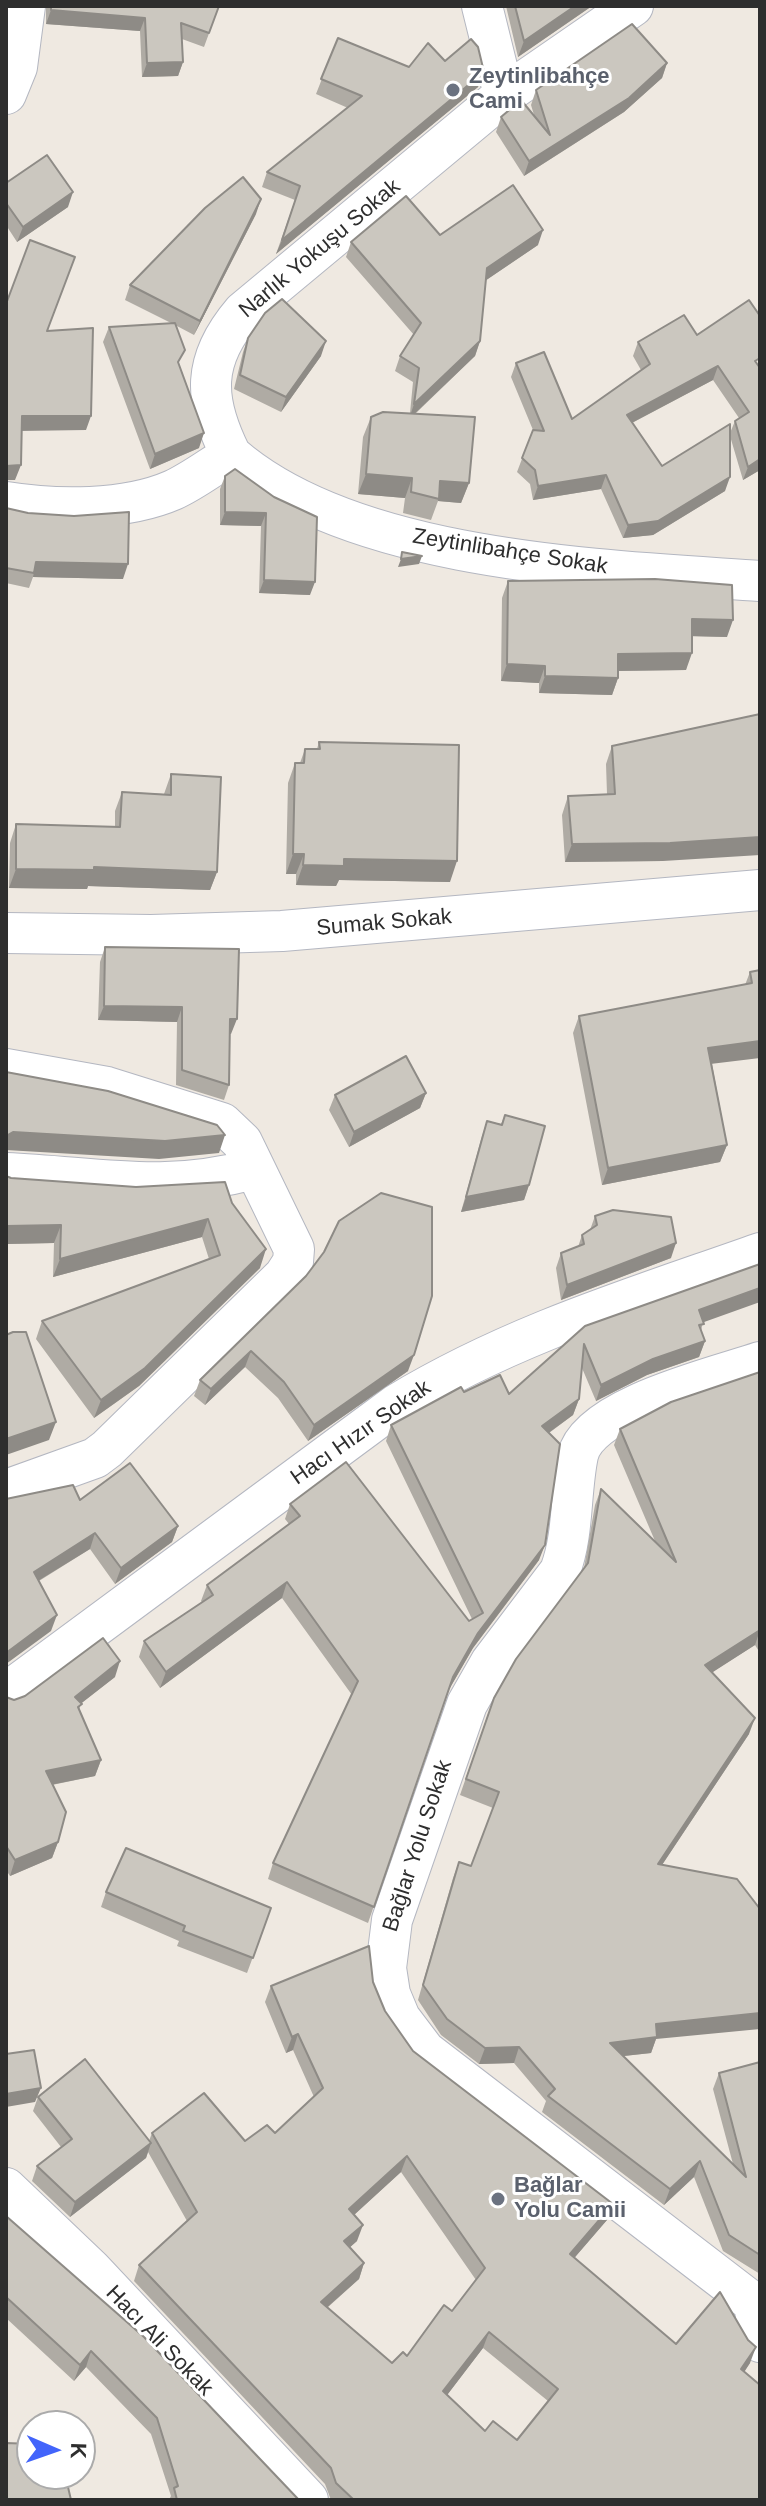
<!DOCTYPE html>
<html>
<head>
<meta charset="utf-8">
<style>
  body { margin:0 }
  #map { position:relative; width:766px; height:2506px; overflow:hidden; background:#efe9e1; font-family:Helvetica,sans-serif }
  canvas { display:block }
  .frame { position:absolute; inset:0; border:8px solid #2e2e2e; pointer-events:none }
  .north { position:absolute; left:16px; top:2410px; width:80px; height:80px; box-sizing:border-box; background:#fff; border:2px solid #ababab; border-radius:50%; rotate:92deg; font-size:22px; font-weight:700; line-height:32px; text-align:center; color:#2e2e2e }
  .north::after { content:''; display:block; margin:auto; width:28px; height:36px; background:#4264fb; clip-path:polygon(50% 0,100% 100%,50% 72%,0 100%) }
</style>
</head>
<body>
<div id="map">
<canvas width="766" height="2506"></canvas>
<div class="frame"></div>
<div class="north">K</div>
</div>
<script>
const context = document.querySelector('canvas').getContext('2d');
context.lineJoin = 'round';
function trace(path, color, width, dash) { context.strokeStyle = color; context.lineWidth = width; context.lineCap = dash ? 'butt' : 'round'; context.setLineDash(dash || []); context.stroke(path); }
function fillPath(path, color) { context.fillStyle = color; context.fill(path, 'evenodd'); }
function write(font, color, halo, rows, align = 'center') {
  context.font = font + ' Helvetica,sans-serif'; context.lineWidth = 6; context.setLineDash([]); context.textBaseline = 'middle'; context.strokeStyle = halo; context.fillStyle = color; for (const [text, x, y, turn = 0] of rows) {
    context.save(); context.translate(x, y); context.rotate((+turn || 0) * Math.PI / 180); context.textAlign = isNaN(turn) ? turn : align; if (halo) context.strokeText(text, 0, 0); context.fillText(text, 0, 0); context.restore();
  }
}
const minor = new Path2D(`
  M 482,6 L 504,95
  M 6,94 L 17,67 L 25,6
  M 231,455 C 353,562 603,570 760,581
  M 6,502 C 56,510 125,511 173,490 C 193,481 212,466 231,455 C 203,399 202,360 243,312 L 504,95 L 633,6
  M 6,933 L 151,935 L 282,931 L 760,890
  M 6,1069 L 107,1087 L 222,1123 L 242,1142 L 294,1249 L 293,1262 L 284,1276 L 107,1449 L 95,1458 L 6,1490
  M 6,1173 C 99,1177 161,1194 254,1169
  M 760,1362 C 716,1377 589,1407 578,1455 C 570,1493 574,1534 560,1571 L 491,1662 L 467,1704 L 392,1920 L 386,1968 L 390,1994 L 400,2018 L 425,2051 L 760,2308
  M 6,1693 L 397,1404 C 513,1334 633,1298 760,1253
  M 6,2188 L 91,2269 L 308,2500
  M 754,2304 L 760,2342`);
trace(minor, '#b4b7c1', 42);
trace(minor, '#fff', 40);
fillPath(new Path2D(`
  M 46,6 L 219,6 L 204,47 L 182,39 L 183,62 L 178,76 L 142,77 L 140,31 L 46,24 Z
  M 506,6 L 592,6 L 518,57 Z
  M 338,38 L 409,67 L 445,61 L 484,72 L 478,87 L 276,254 L 295,200 L 262,187 L 267,172 L 348,108 L 316,94 Z
  M 667,63 L 662,78 L 624,112 L 524,176 L 496,132 L 501,117 L 534,115 L 531,105 L 536,90 Z
  M 6,183 L 68,207 L 17,242 L 6,225 Z
  M 256,214 L 194,335 L 177,326 L 179,365 L 199,448 L 150,469 L 103,342 L 109,327 L 171,323 L 125,300 L 130,285 Z
  M 440,235 L 538,245 L 486,280 L 480,341 L 475,356 L 415,414 L 469,483 L 461,503 L 438,501 L 431,520 L 403,513 L 405,498 L 358,494 L 363,437 L 371,417 L 410,413 L 413,382 L 395,371 L 400,356 L 414,335 L 346,257 L 351,242 Z
  M 749,300 L 760,470 L 743,480 L 730,436 L 725,491 L 653,535 L 623,538 L 601,489 L 533,500 L 530,484 L 517,472 L 533,430 L 511,377 L 516,363 L 572,419 L 641,370 L 633,356 L 638,342 L 697,335 ZM 713,380 L 739,418 L 735,421 L 730,433 L 662,466 L 632,423 Z
  M 248,338 L 321,356 L 281,412 L 234,389 L 243,352 Z
  M 225,476 L 274,497 L 310,595 L 259,593 L 261,526 L 220,525 L 220,489 Z
  M 6,508 L 123,579 L 33,577 L 29,588 L 6,583 Z
  M 508,581 L 727,637 L 692,636 L 686,670 L 618,671 L 618,678 L 612,695 L 539,693 L 539,683 L 501,681 L 502,598 Z
  M 319,742 L 450,882 L 339,880 L 336,886 L 296,885 L 296,874 L 286,874 L 288,783 L 295,763 L 300,763 L 305,749 L 317,749 Z
  M 612,746 L 663,861 L 565,862 L 562,815 L 568,796 L 607,794 L 606,764 Z
  M 171,774 L 217,872 L 210,890 L 88,886 L 87,889 L 9,888 L 10,843 L 16,824 L 115,827 L 115,811 L 122,792 L 164,794 Z
  M 105,947 L 231,1034 L 230,1033 L 229,1085 L 224,1100 L 176,1085 L 177,1022 L 98,1020 L 100,962 Z
  M 760,970 L 712,1064 L 727,1145 L 720,1162 L 602,1185 L 573,1033 L 579,1016 L 745,985 L 750,972 Z
  M 426,1093 L 420,1108 L 349,1147 L 329,1110 L 335,1095 Z
  M 505,1115 L 529,1185 L 524,1200 L 461,1212 L 482,1136 L 487,1121 L 501,1124 Z
  M 6,1176 L 11,1178 L 232,1203 L 260,1268 L 139,1386 L 94,1418 L 36,1339 L 42,1321 L 209,1259 L 202,1237 L 53,1277 L 54,1243 L 6,1244 Z
  M 595,1216 L 671,1258 L 561,1300 L 556,1268 L 561,1253 L 578,1247 L 582,1235 L 590,1230 Z
  M 306,1276 L 408,1371 L 308,1441 L 278,1398 L 245,1367 L 205,1405 L 194,1396 L 200,1380 Z
  M 703,1322 L 701,1331 L 705,1341 L 699,1357 L 647,1375 L 596,1401 L 582,1368 L 579,1399 L 573,1415 L 549,1433 L 539,1560 L 473,1648 L 448,1691 L 368,1923 L 268,1879 L 273,1863 L 352,1695 L 282,1598 L 160,1688 L 139,1657 L 144,1641 L 202,1602 L 201,1601 L 207,1585 L 289,1524 L 285,1519 L 290,1504 L 469,1621 L 472,1619 L 386,1441 L 391,1425 L 464,1392 L 509,1394 L 585,1326 Z
  M 760,1372 L 760,1653 L 755,1645 L 712,1672 L 749,1734 L 662,1865 L 656,2039 L 651,2053 L 624,2056 L 733,2164 L 713,2089 L 719,2073 L 760,2062 L 760,2274 L 723,2251 L 694,2177 L 664,2205 L 542,2112 L 546,2101 L 514,2063 L 479,2064 L 441,2035 L 418,2000 L 453,1878 L 459,1862 L 471,1866 L 493,1808 L 460,1795 L 488,1714 L 584,1568 L 595,1505 L 601,1489 L 655,1541 L 614,1445 L 620,1429 Z
  M 6,1499 L 80,1500 L 178,1526 L 172,1542 L 115,1584 L 90,1549 L 39,1581 L 51,1631 Z
  M 115,1677 L 81,1703 L 79,1710 L 101,1760 L 95,1776 L 52,1785 L 58,1842 L 52,1858 L 10,1876 L 6,1870 L 6,1697 L 14,1700 Z
  M 106,1892 L 271,1908 L 247,1973 L 177,1946 L 179,1941 L 101,1907 Z
  M 373,1982 L 385,2011 L 413,2051 L 613,2204 L 607,2220 L 574,2258 L 676,2344 L 750,2363 L 744,2371 L 760,2500 L 331,2500 L 325,2484 L 134,2281 L 139,2265 L 187,2221 L 148,2152 L 146,2158 L 70,2217 L 32,2181 L 37,2166 L 61,2147 L 33,2111 L 38,2097 L 149,2141 L 152,2133 L 245,2141 L 275,2133 L 314,2097 L 293,2050 L 286,2053 L 265,2002 L 271,1986 ZM 401,2172 L 476,2280 L 452,2311 L 407,2356 L 392,2363 L 327,2308 L 359,2279 L 364,2263 L 350,2247 L 357,2241 L 354,2215 ZM 483,2348 L 548,2401 L 517,2440 L 485,2431 L 447,2395 Z
  M 6,2216 L 299,2500 L 169,2500 L 171,2496 L 151,2434 L 86,2367 L 74,2381 L 6,2318 Z`), '#afaba4');
fillPath(new Path2D(`
  M 575,6 L 592,6 L 518,57 L 524,41 Z
  M 51,10 L 145,18 L 140,31 L 46,24 Z
  M 183,62 L 178,76 L 142,77 L 147,63 Z
  M 667,63 L 662,78 L 624,112 L 524,176 L 529,161 Z
  M 484,72 L 478,87 L 276,254 L 282,240 Z
  M 73,192 L 68,207 L 17,242 L 23,227 Z
  M 261,199 L 256,214 L 194,335 L 200,321 Z
  M 543,230 L 538,245 L 482,283 L 487,268 Z
  M 326,341 L 321,356 L 281,412 L 286,397 Z
  M 480,341 L 475,356 L 409,419 L 414,404 Z
  M 718,366 L 713,380 L 622,428 L 627,415 Z
  M 22,416 L 91,416 L 86,430 L 17,431 Z
  M 204,433 L 199,448 L 150,469 L 155,454 Z
  M 760,459 L 760,470 L 743,480 L 748,467 Z
  M 21,465 L 15,480 L 6,480 L 6,466 Z
  M 366,474 L 412,478 L 405,498 L 358,494 Z
  M 606,475 L 601,489 L 533,500 L 538,486 Z
  M 730,477 L 725,491 L 653,535 L 623,538 L 628,525 Z
  M 440,481 L 469,483 L 461,503 L 438,501 Z
  M 225,512 L 266,513 L 261,526 L 220,525 Z
  M 422,556 L 419,564 L 398,567 L 401,559 Z
  M 36,562 L 128,564 L 123,579 L 33,577 Z
  M 264,580 L 315,582 L 310,595 L 259,593 Z
  M 692,619 L 733,620 L 727,637 L 686,636 Z
  M 692,653 L 686,670 L 612,671 L 618,654 Z
  M 507,664 L 545,666 L 539,683 L 501,681 Z
  M 545,676 L 618,678 L 612,695 L 539,693 Z
  M 760,837 L 760,855 L 663,861 L 565,862 L 572,844 Z
  M 293,854 L 304,854 L 296,874 L 286,874 Z
  M 344,859 L 457,861 L 450,882 L 339,880 L 336,886 L 296,885 L 303,865 Z
  M 94,867 L 217,872 L 210,890 L 88,886 L 87,889 L 9,888 L 16,869 Z
  M 104,1006 L 182,1007 L 177,1022 L 98,1020 Z
  M 230,1019 L 237,1019 L 231,1034 L 224,1033 Z
  M 760,1041 L 760,1058 L 702,1065 L 708,1048 Z
  M 426,1093 L 420,1108 L 349,1147 L 354,1132 Z
  M 13,1132 L 225,1135 L 219,1153 L 159,1159 L 6,1150 L 6,1136 Z
  M 727,1145 L 720,1162 L 602,1185 L 608,1168 Z
  M 529,1185 L 524,1200 L 461,1212 L 466,1197 Z
  M 208,1219 L 202,1237 L 53,1277 L 60,1259 Z
  M 61,1225 L 54,1243 L 6,1244 L 6,1226 Z
  M 676,1243 L 671,1258 L 561,1300 L 567,1285 Z
  M 266,1249 L 260,1268 L 139,1386 L 94,1418 L 101,1400 Z
  M 760,1288 L 760,1302 L 693,1326 L 699,1310 Z
  M 705,1341 L 699,1357 L 647,1375 L 596,1401 L 601,1385 L 653,1359 Z
  M 251,1351 L 245,1367 L 205,1405 L 211,1389 Z
  M 414,1355 L 408,1371 L 308,1441 L 314,1425 Z
  M 579,1399 L 573,1415 L 536,1442 L 542,1426 Z
  M 56,1422 L 49,1440 L 6,1455 L 6,1439 Z
  M 178,1526 L 172,1542 L 115,1584 L 121,1568 Z
  M 95,1533 L 90,1549 L 28,1587 L 34,1572 Z
  M 545,1545 L 539,1560 L 473,1648 L 447,1693 L 453,1677 L 478,1633 Z
  M 287,1582 L 282,1598 L 160,1688 L 166,1672 Z
  M 57,1615 L 51,1631 L 6,1664 L 6,1653 Z
  M 760,1630 L 755,1645 L 699,1681 L 705,1665 Z
  M 120,1661 L 115,1677 L 69,1713 L 75,1697 Z
  M 755,1718 L 749,1734 L 652,1880 L 658,1864 Z
  M 101,1760 L 95,1776 L 40,1787 L 46,1771 Z
  M 58,1842 L 52,1858 L 10,1876 L 15,1860 Z
  M 760,2013 L 760,2029 L 656,2039 L 651,2053 L 605,2058 L 610,2043 L 656,2024 Z
  M 298,2034 L 293,2050 L 286,2053 L 292,2037 Z
  M 519,2047 L 514,2063 L 479,2064 L 485,2048 Z
  M 41,2088 L 35,2102 L 6,2107 L 6,2094 Z
  M 151,2143 L 146,2158 L 70,2217 L 75,2202 Z
  M 407,2156 L 401,2172 L 343,2225 L 349,2209 Z
  M 700,2161 L 694,2177 L 664,2205 L 670,2189 Z
  M 613,2204 L 607,2220 L 564,2270 L 570,2254 Z
  M 363,2225 L 357,2241 L 339,2257 L 344,2241 Z
  M 364,2263 L 359,2279 L 315,2318 L 321,2302 Z
  M 489,2332 L 483,2348 L 438,2407 L 443,2391 Z
  M 756,2347 L 750,2363 L 736,2385 L 741,2369 Z
  M 91,2351 L 86,2367 L 74,2381 L 80,2365 Z`), '#8e8b86');
const building = new Path2D(`
  M 51,6 L 219,6 L 209,33 L 181,23 L 183,62 L 147,63 L 145,18 L 51,10 Z
  M 515,6 L 575,6 L 524,41 Z
  M 632,24 L 667,63 L 629,98 L 529,161 L 501,117 L 521,100 L 550,135 L 536,90 Z
  M 338,38 L 409,67 L 428,43 L 445,61 L 471,39 L 478,47 L 484,72 L 282,240 L 300,186 L 267,172 L 362,96 L 321,79 Z
  M 47,155 L 73,192 L 23,227 L 6,203 L 6,183 Z
  M 243,177 L 261,199 L 200,321 L 130,285 L 205,208 Z
  M 513,185 L 543,230 L 487,268 L 480,341 L 414,404 L 419,368 L 400,356 L 421,323 L 351,242 L 406,196 L 440,235 Z
  M 30,240 L 75,257 L 47,331 L 93,328 L 91,416 L 22,416 L 21,465 L 6,466 L 6,304 Z
  M 282,299 L 326,341 L 286,397 L 240,375 L 248,338 L 265,313 Z
  M 749,300 L 760,316 L 760,358 L 755,361 L 760,368 L 760,459 L 748,467 L 735,421 L 749,412 L 718,366 L 627,415 L 662,466 L 730,424 L 730,477 L 658,521 L 628,525 L 606,475 L 538,486 L 535,470 L 522,458 L 533,430 L 544,431 L 516,363 L 544,352 L 572,419 L 650,364 L 638,342 L 684,315 L 697,335 Z
  M 175,323 L 185,350 L 178,362 L 204,433 L 155,454 L 109,327 Z
  M 383,412 L 475,417 L 469,483 L 440,481 L 439,499 L 411,492 L 412,478 L 366,474 L 371,417 Z
  M 235,469 L 274,497 L 317,517 L 315,582 L 264,580 L 266,513 L 225,512 L 225,476 Z
  M 6,508 L 28,513 L 74,516 L 129,512 L 128,564 L 36,562 L 34,573 L 6,568 Z
  M 402,552 L 422,556 L 401,559 Z
  M 655,579 L 732,585 L 733,620 L 692,619 L 692,653 L 618,654 L 618,678 L 545,676 L 545,666 L 507,664 L 508,581 Z
  M 760,714 L 760,837 L 670,843 L 572,844 L 568,796 L 615,794 L 612,746 Z
  M 319,742 L 459,745 L 457,861 L 344,859 L 344,866 L 303,865 L 304,854 L 293,854 L 295,763 L 304,763 L 305,749 L 320,749 Z
  M 171,774 L 221,777 L 217,872 L 94,867 L 94,870 L 16,869 L 16,824 L 120,827 L 122,792 L 171,795 Z
  M 105,947 L 239,949 L 237,1019 L 230,1019 L 229,1085 L 182,1070 L 182,1007 L 104,1006 Z
  M 760,970 L 760,1041 L 708,1048 L 727,1145 L 608,1168 L 579,1016 L 752,983 L 750,972 Z
  M 406,1056 L 426,1093 L 354,1132 L 335,1095 Z
  M 6,1072 L 108,1091 L 217,1125 L 225,1135 L 165,1141 L 13,1132 L 6,1136 Z
  M 505,1115 L 545,1126 L 529,1185 L 466,1197 L 487,1121 L 502,1125 Z
  M 6,1176 L 11,1178 L 136,1187 L 225,1182 L 232,1203 L 266,1249 L 145,1368 L 101,1400 L 42,1321 L 220,1255 L 208,1219 L 60,1259 L 61,1225 L 6,1226 Z
  M 381,1193 L 432,1207 L 432,1296 L 414,1355 L 314,1425 L 284,1382 L 251,1351 L 211,1389 L 200,1380 L 306,1276 L 324,1252 L 339,1221 Z
  M 613,1210 L 671,1217 L 676,1243 L 567,1285 L 561,1253 L 584,1244 L 582,1235 L 597,1225 L 595,1216 Z
  M 760,1264 L 760,1288 L 699,1310 L 704,1324 L 699,1325 L 705,1341 L 653,1359 L 601,1385 L 584,1344 L 579,1399 L 542,1426 L 560,1444 L 545,1545 L 478,1633 L 453,1677 L 374,1907 L 273,1863 L 358,1681 L 287,1582 L 166,1672 L 144,1641 L 213,1595 L 207,1585 L 300,1516 L 290,1504 L 346,1462 L 469,1621 L 483,1613 L 391,1425 L 461,1387 L 464,1392 L 500,1375 L 509,1394 L 585,1326 Z
  M 13,1332 L 26,1332 L 56,1422 L 6,1439 L 6,1335 Z
  M 760,1372 L 760,1630 L 705,1665 L 755,1718 L 658,1864 L 737,1879 L 760,1909 L 760,2013 L 656,2024 L 657,2037 L 610,2043 L 746,2177 L 719,2073 L 760,2062 L 760,2255 L 729,2235 L 700,2161 L 670,2189 L 548,2096 L 555,2089 L 519,2047 L 485,2048 L 447,2019 L 423,1985 L 459,1862 L 471,1866 L 499,1792 L 466,1779 L 494,1698 L 516,1659 L 588,1563 L 601,1489 L 676,1562 L 620,1429 L 671,1402 Z
  M 130,1463 L 178,1526 L 121,1568 L 95,1533 L 34,1572 L 57,1615 L 6,1653 L 6,1499 L 73,1485 L 80,1500 Z
  M 103,1638 L 120,1661 L 75,1697 L 82,1704 L 78,1707 L 101,1760 L 46,1771 L 66,1812 L 58,1842 L 15,1860 L 6,1846 L 6,1697 L 14,1700 L 25,1696 Z
  M 126,1848 L 271,1908 L 253,1958 L 183,1931 L 185,1926 L 106,1892 Z
  M 369,1946 L 373,1982 L 385,2011 L 413,2051 L 613,2204 L 570,2254 L 676,2344 L 720,2292 L 748,2340 L 756,2347 L 741,2369 L 760,2385 L 760,2500 L 354,2500 L 336,2483 L 331,2468 L 139,2265 L 197,2212 L 152,2133 L 204,2093 L 245,2141 L 267,2125 L 275,2133 L 323,2088 L 298,2034 L 292,2037 L 271,1986 ZM 407,2156 L 485,2268 L 452,2311 L 444,2305 L 407,2356 L 403,2352 L 392,2363 L 321,2302 L 364,2263 L 344,2241 L 363,2225 L 349,2209 ZM 489,2332 L 558,2389 L 517,2440 L 493,2421 L 485,2431 L 443,2391 Z
  M 34,2050 L 41,2088 L 6,2094 L 6,2054 Z
  M 85,2059 L 151,2143 L 75,2202 L 37,2166 L 72,2139 L 38,2097 Z
  M 6,2216 L 144,2337 L 299,2500 L 177,2500 L 174,2488 L 178,2486 L 157,2418 L 91,2351 L 80,2365 L 6,2297 Z
  M 6,2443 L 32,2444 L 32,2474 L 65,2474 L 71,2500 L 6,2500 Z`);
fillPath(building, '#cbc7bf');
trace(building, '#8e8b86', 2);
for (const [x, y, r, color] of [
  [453,90,8,"#6b7280"],
  [498,2199,8,"#6b7280"]
]) { const dot = new Path2D(); dot.arc(x, y, r, 0, 2 * Math.PI); context.fillStyle = color; context.fill(dot); trace(dot, '#fff', 3); }
write('bold 22px', '#5b616d', '#fff', [
  ["Zeytinlibahçe",469,77],
  ["Cami",469,102],
  ["Bağlar",514,2186],
  ["Yolu Camii",514,2211]
], 'left');
write('22px', '#2e2e2e', '#fff', [
  ["Narlık Yokuşu Sokak",320,249,-40],
  ["Zeytinlibahçe Sokak",510,552,9],
  ["Sumak Sokak",384,923,-5],
  ["Hacı Hızır Sokak",361,1433,-35],
  ["Bağlar Yolu Sokak",418,1846,-72],
  ["Hacı Ali Sokak",159,2341,46]
]);
</script>
</body>
</html>
